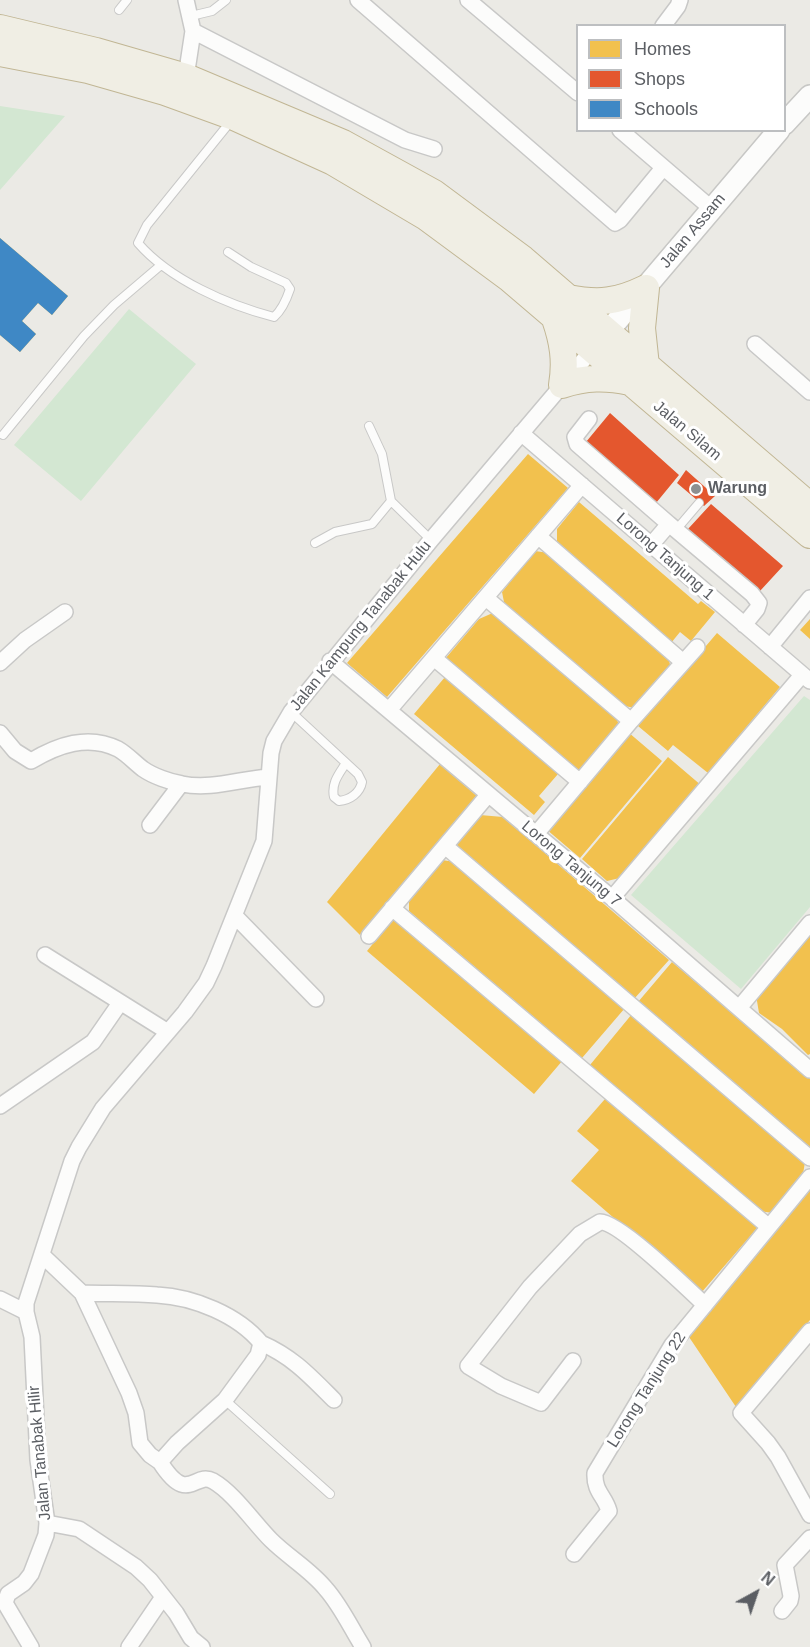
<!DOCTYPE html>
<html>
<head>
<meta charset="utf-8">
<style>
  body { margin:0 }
  #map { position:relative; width:810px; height:1647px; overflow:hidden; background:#ebeae5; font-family:Helvetica,sans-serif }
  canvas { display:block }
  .legend { position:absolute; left:576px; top:24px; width:210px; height:108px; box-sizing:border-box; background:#fff; border:2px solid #bdbfc1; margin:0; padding:8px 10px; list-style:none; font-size:18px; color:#5b5e63 }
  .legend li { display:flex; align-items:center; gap:12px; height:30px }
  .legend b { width:30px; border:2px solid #bdbfc1 }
  .north { position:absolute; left:726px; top:1563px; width:60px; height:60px; -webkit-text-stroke:4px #fff; paint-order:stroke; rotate:40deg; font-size:16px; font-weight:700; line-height:24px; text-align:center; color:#5b5e63 }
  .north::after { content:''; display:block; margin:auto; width:21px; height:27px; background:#5b5e63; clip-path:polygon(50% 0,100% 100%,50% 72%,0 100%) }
</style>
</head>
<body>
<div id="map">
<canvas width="810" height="1647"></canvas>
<ul class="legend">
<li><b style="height:16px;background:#f2c14e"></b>Homes</li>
<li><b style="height:16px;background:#e4572e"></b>Shops</li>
<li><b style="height:16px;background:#3f88c5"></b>Schools</li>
</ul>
<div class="north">N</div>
</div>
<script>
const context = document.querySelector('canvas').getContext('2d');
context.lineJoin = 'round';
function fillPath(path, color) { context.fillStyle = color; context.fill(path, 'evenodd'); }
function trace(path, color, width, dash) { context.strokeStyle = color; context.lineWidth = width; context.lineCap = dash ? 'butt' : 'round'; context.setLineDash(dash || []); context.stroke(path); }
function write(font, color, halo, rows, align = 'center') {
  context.font = font + ' Helvetica,sans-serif'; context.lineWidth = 6; context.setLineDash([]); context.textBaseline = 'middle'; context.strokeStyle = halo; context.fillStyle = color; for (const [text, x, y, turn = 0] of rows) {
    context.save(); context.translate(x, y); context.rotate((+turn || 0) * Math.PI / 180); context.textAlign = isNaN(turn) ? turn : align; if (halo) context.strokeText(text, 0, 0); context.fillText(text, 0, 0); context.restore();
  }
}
fillPath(new Path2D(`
  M 0,106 L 65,116 L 0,190 Z
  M 129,309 L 196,364 L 81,501 L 14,445 Z
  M 804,696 L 810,700 L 810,907 L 741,989 L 631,895 Z`), '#d3e7d2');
fillPath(new Path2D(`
  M 0,238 L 68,296 L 52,315 L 38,303 L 22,321 L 36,334 L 20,352 L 0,335 L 0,303 L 14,315 L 19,309 L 13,304 L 20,297 L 26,302 L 30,296 L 0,270 Z
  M 528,454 L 568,488 L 387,697 L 347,663 Z
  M 579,502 L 698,604 L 701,601 L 715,612 L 691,641 L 680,632 L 671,643 L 557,546 L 557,529 Z
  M 535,551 L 549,553 L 668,657 L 671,668 L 634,708 L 621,705 L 505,607 L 502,592 Z
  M 495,612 L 616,716 L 619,726 L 579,773 L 445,659 L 479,619 Z
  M 810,619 L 810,639 L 800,630 Z
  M 717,633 L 780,687 L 708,773 L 673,745 L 668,751 L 638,726 Z
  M 445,677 L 558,774 L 539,796 L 545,802 L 534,815 L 414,714 Z
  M 628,732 L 662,761 L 580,858 L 546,829 Z
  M 668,757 L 702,786 L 624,877 L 607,881 L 582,859 Z
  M 440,764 L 478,797 L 360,935 L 327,902 Z
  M 480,815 L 503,817 L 669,960 L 634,999 L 453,846 Z
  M 442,860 L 455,862 L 625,1008 L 582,1058 L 409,911 L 409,900 Z
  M 393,919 L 563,1060 L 534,1094 L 367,951 Z
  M 810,931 L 810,1054 L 808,1055 L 782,1029 L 759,1013 L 756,995 Z
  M 672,962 L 810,1079 L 810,1148 L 638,1002 Z
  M 632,1014 L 805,1162 L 803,1174 L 773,1213 L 759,1211 L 590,1065 Z
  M 605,1099 L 759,1226 L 701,1293 L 571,1181 L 599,1150 L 577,1131 Z
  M 810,1189 L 810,1320 L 736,1407 L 689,1337 Z`), '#f2c14e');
fillPath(new Path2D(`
  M 610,413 L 679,475 L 656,503 L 586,442 Z
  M 686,470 L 715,496 L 704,506 L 677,483 Z
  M 711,504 L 783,566 L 760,591 L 688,529 Z`), '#e4572e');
fillPath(new Path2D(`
  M 0,238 L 68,296 L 52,315 L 38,303 L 22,321 L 36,334 L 20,352 L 0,335 Z`), '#3f88c5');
const service = new Path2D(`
  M 119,10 L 127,0
  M 191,16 L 212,11 L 226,0
  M 228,252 L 251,267 L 286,283 L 290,289 C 287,298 282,310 274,317 C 228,305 170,280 138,243 L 147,225 L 231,121
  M 369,426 L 382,454 L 391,501 L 431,540
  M 3,435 L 84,336 L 114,305 L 161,265
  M 676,530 L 699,503
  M 315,543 L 335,532 L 372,524 L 391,501
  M 291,712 L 358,774 L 362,782 C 360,793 350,800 339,801 L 334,797 C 331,783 339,774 346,763
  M 225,1400 L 330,1494`);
const minor = new Path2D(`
  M 186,0 L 193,31 L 186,77
  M 358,0 L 615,223 L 620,220 L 663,168
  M 468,0 L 578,93
  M 663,26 L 678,6 L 680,0
  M 193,31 L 405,140 L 434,149
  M 620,130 L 712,209
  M 755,344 L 810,392
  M 589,419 L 575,437 L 577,444 L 669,524 L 651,545
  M 521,433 L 810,681
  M 669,524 L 752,594 L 759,603 L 757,609 L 744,625
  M 538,536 L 683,662
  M 486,598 L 631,721
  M 770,647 L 810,598
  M 434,658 L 580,782
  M 330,661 L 612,898 L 810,1070
  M 0,663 L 25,640 L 65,612
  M 389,710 L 582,485
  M 0,733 L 15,751 L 31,761 C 58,745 88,734 118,749 C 127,754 135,763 143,769 C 153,776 170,782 182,784 C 211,790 240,779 269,777
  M 150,825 L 181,784
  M 536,834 L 631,721 L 697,647
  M 445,846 L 810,1158
  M 612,898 L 802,675
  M 392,908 L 769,1227
  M 235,916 L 316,999
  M 369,936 L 488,795
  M 45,955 L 168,1032
  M 739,1008 L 810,923
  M 0,1106 L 93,1042 L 120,1003
  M 42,1255 L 82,1293 C 107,1294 133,1293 157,1295 C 194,1297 238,1315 261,1343 L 258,1355 L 225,1400 L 177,1443 L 160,1462 C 188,1506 194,1471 213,1481 C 234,1493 254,1523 271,1540 C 288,1557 311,1570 326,1589 C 341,1606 351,1628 363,1647
  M 82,1293 L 129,1393 L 136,1413 L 140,1443 L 150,1455 L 160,1462
  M 0,1299 L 26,1312
  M 810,1331 L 741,1413 L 768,1443 L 778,1457 L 810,1515
  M 261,1343 C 293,1357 310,1376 334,1400
  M 573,1361 L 541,1403 L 501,1386 L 468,1366 L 530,1287 L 580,1234 L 600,1222 C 618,1221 688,1289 705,1305
  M 47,1523 L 79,1529 L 136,1567 L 150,1580 L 176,1613 L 191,1638 L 202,1647
  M 574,1554 L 609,1511 C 605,1496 594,1492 595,1473 L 672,1345 L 810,1177
  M 782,1611 L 790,1601 L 791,1596 L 785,1565 L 810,1538
  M 31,1647 L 5,1603 L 8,1594 L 24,1583 L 31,1574 L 46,1535 L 47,1523 L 38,1460 L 32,1337 L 26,1312 L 26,1303 L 72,1161 L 79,1147 L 103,1108 L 185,1012 L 206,983 L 214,966 L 264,841 L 271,753 L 274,741 L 291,712 L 431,540 L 592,350
  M 129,1647 L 163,1597`);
const secondary = new Path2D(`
  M 784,124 L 810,96
  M 599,342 L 779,130`);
const trunk = new Path2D(`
  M 0,28 L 96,51 L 186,77 L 343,143 L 434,193 L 523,259 L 810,506
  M 0,53 L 88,70 L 165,92 L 234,117 L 333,162 L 426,217 L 510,279 L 810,535
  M 568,298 C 599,304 617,302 646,288
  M 555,319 C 563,342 566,361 562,385 C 586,377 606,377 630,382
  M 646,366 L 642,328 L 646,288`);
trace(service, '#c8c8c7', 10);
trace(minor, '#c8c8c7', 18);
trace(secondary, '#c7c7c5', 24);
trace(trunk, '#c1b694', 28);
trace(service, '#fcfcfb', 8);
trace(minor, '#fcfcfb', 15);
trace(secondary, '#fcfcfb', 21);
trace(trunk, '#f0eee4', 26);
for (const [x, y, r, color] of [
  [696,489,6,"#8d8f90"]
]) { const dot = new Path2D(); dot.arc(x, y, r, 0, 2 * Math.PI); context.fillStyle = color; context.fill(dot); trace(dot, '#fff', 2); }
write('16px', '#5b5e63', '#fff', [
  ["Jalan Assam",693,231,-50],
  ["Jalan Silam",687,431,40],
  ["Lorong Tanjung 1",665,557,41],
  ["Jalan Kampung Tanabak Hulu",361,626,-51],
  ["Lorong Tanjung 7",571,864,40],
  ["Lorong Tanjung 22",647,1390,-58],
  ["Jalan Tanabak Hilir",40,1453,-95]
]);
write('bold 16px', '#5b5e63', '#fff', [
  ["Warung",708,489]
], 'left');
</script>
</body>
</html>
